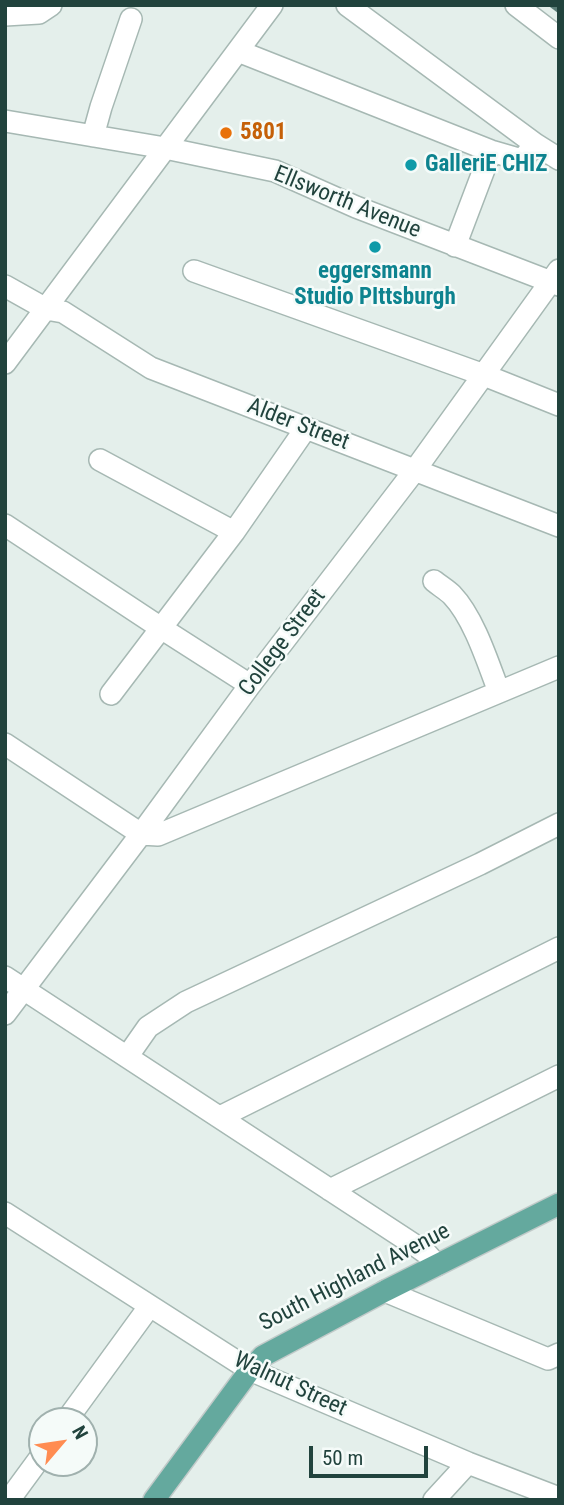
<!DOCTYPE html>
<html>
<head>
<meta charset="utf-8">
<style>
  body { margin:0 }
  #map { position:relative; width:564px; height:1505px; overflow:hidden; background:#e4efeb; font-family:"Roboto Condensed",sans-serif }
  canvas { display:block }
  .frame { position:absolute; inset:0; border:7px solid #21433d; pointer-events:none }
  .north { position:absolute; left:28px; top:1407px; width:70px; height:70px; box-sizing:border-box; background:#f5fbf9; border:2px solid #a0b1ae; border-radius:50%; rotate:61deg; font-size:19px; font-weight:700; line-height:28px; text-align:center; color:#21433d }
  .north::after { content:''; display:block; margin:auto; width:24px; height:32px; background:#ff8c52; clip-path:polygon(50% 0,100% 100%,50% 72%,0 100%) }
  .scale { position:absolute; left:309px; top:1446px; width:119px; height:32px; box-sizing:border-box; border:4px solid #21433d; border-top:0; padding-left:9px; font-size:21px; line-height:24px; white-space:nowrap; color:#21433d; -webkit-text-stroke:5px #f5fbf9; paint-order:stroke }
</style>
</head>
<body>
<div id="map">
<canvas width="564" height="1505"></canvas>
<div class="frame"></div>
<div class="north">N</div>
<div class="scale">50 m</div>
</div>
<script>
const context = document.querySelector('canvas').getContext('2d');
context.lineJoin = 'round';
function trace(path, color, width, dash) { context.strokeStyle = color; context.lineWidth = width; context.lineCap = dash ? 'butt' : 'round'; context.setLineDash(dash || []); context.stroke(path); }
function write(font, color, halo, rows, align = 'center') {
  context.font = font + ' "Roboto Condensed",sans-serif'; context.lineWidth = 5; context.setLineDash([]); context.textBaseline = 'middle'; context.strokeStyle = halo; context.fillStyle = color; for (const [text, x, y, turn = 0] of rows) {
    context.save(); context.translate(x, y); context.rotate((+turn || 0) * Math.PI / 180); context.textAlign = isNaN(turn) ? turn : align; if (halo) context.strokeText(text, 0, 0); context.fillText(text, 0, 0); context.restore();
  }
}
const minor = new Path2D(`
  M 347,5 L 535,144 L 559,159
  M 516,5 L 559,38
  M 5,15 L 39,13 L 51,5
  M 238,51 L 491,151 L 522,160 L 535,144
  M 5,121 L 165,148 L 275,171 L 356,207 L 559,285
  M 93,136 L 101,107 L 131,19
  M 455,246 L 491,151
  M 194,271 L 484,375 L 559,405
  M 5,286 L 46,309 L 63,312 L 151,368 L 559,526
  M 5,363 L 272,5
  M 100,460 L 234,532
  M 5,525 L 161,628 L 250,685
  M 434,581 C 440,586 447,590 452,595 C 474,618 488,663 499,692
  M 111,694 L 234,532 L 306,428
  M 5,744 L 141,834 L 158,835 L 559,667
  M 5,977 L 419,1248 L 426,1253 L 437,1265
  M 5,1014 L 141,834 L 250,685 L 415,470 L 559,270
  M 127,1057 L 148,1027 L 186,1002 L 480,864 L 559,824
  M 220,1117 L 559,948
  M 330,1190 L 559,1076
  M 5,1213 L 250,1370 L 468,1463 L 559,1498
  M 385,1291 L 548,1359 L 559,1354
  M 66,1421 L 149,1307
  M 9,1500 L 42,1455
  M 434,1500 L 468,1463`);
const major = new Path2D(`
  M 154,1500 L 250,1370 L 263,1356 L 385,1291 L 559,1204`);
trace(minor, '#a6b8b3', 24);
trace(major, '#c1cac9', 24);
trace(minor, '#fff', 21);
trace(major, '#64a99e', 21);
trace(new Path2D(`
  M 551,5 L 559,11`), '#5c7e78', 4.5, [14, 7]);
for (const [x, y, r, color] of [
  [226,133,7,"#e8710a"],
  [411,165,7,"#0f9aa8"],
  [375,247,7,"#0f9aa8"]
]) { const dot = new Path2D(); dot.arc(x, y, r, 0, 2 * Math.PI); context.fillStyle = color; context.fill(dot); trace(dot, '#f5fbf9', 2.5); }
write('bold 23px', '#c56008', '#f5fbf9', [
  ["5801",240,133]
], 'left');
write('bold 23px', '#0d838f', '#f5fbf9', [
  ["GalleriE CHIZ",425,165],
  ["eggersmann",375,272,"center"],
  ["Studio PIttsburgh",375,298,"center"]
], 'left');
write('23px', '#21433d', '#f5fbf9', [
  ["Ellsworth Avenue",347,203,22],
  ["Alder Street",298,425,21],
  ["College Street",283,643,-53],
  ["South Highland Avenue",355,1278,-27],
  ["Walnut Street",290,1385,25]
]);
</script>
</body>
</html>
